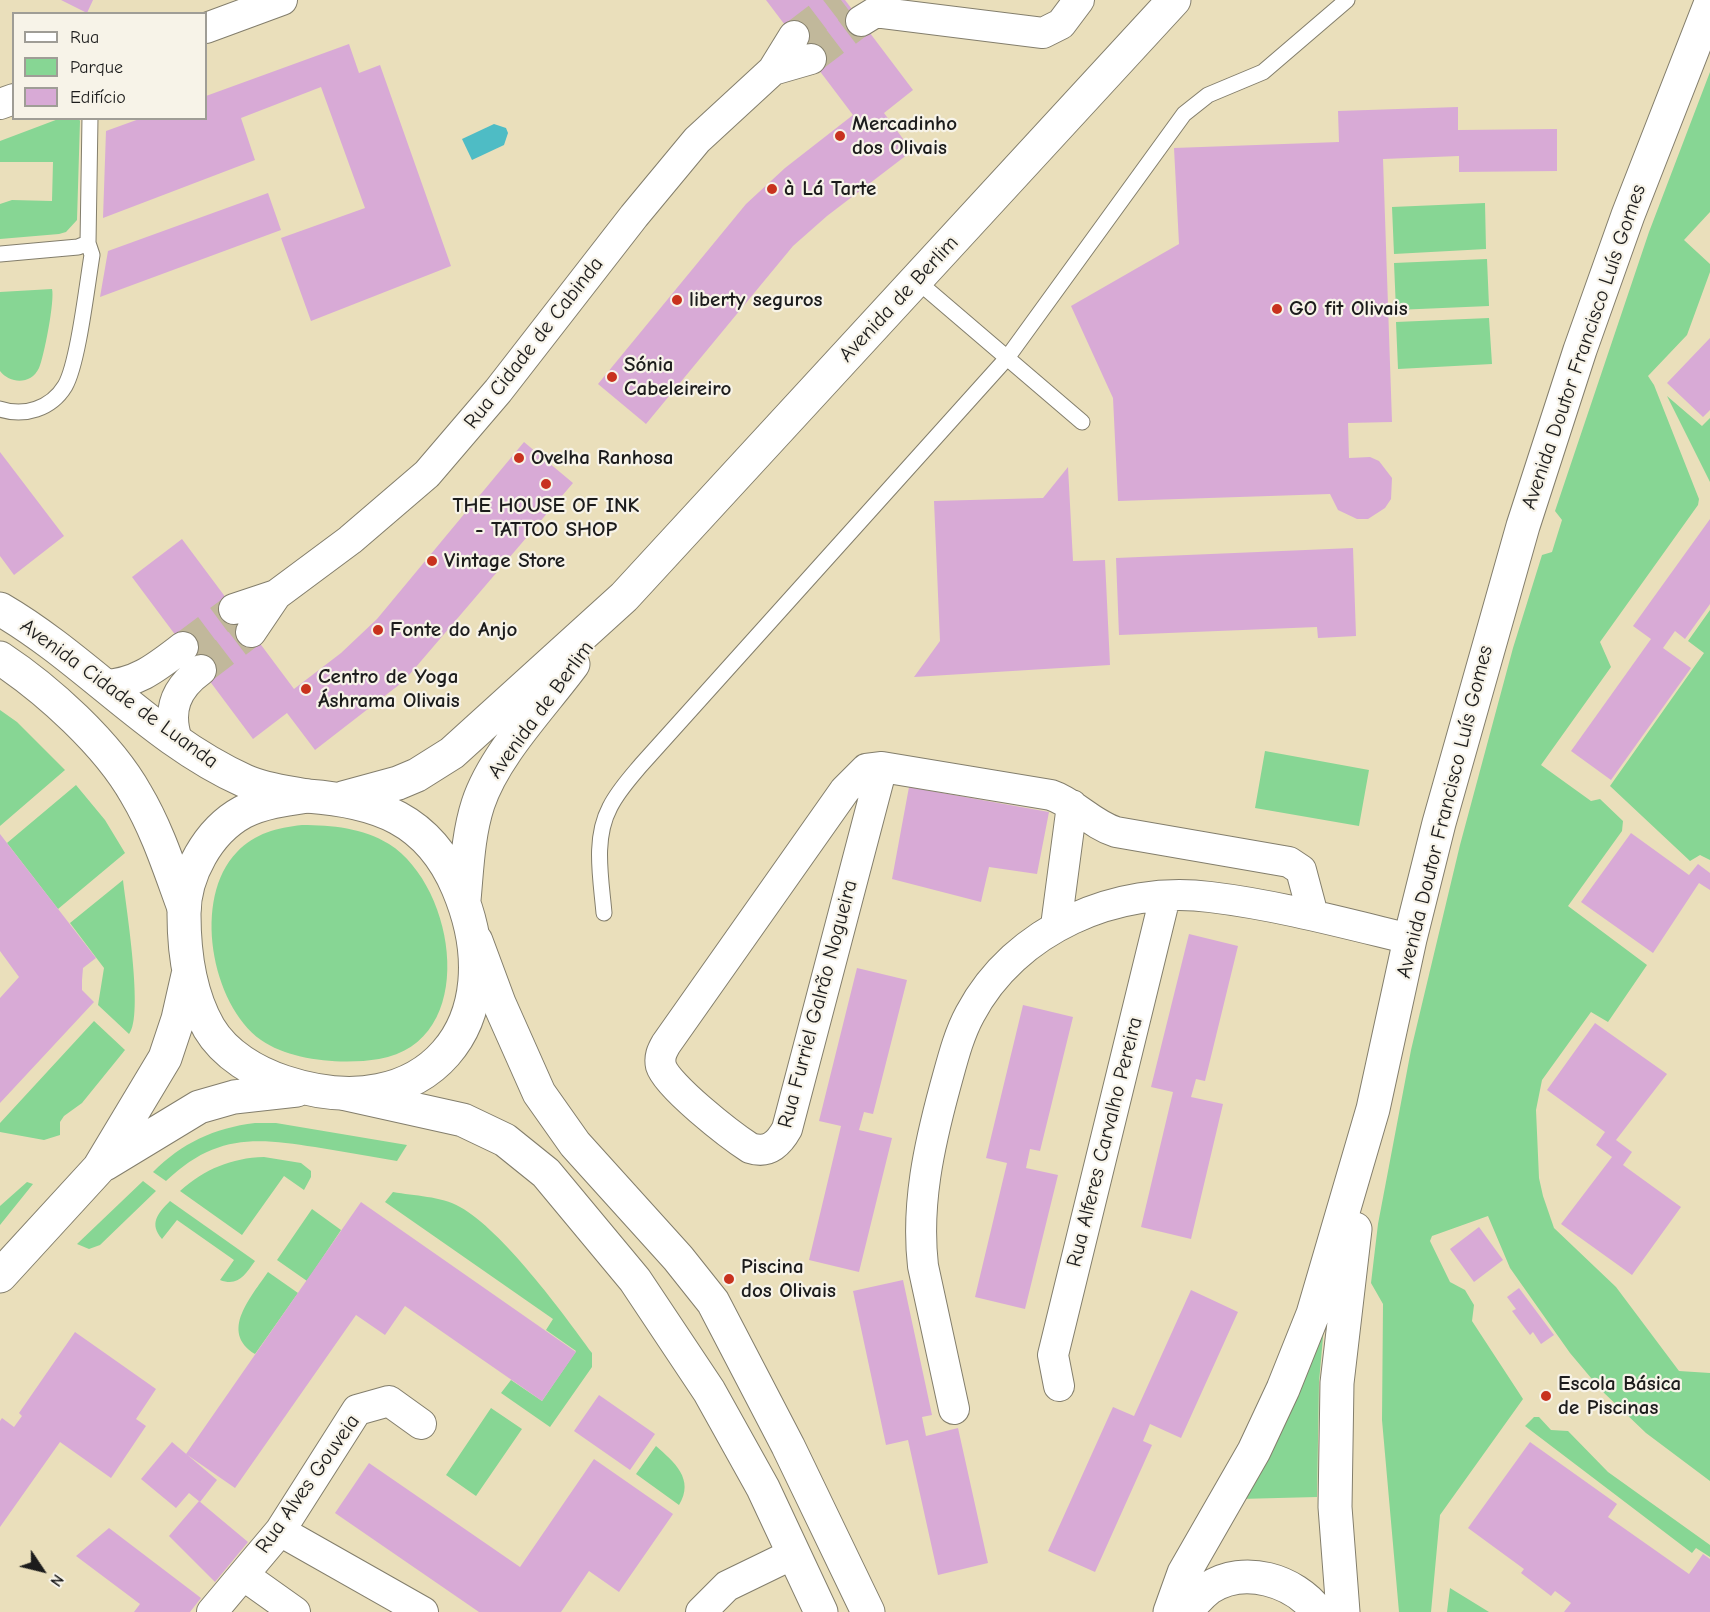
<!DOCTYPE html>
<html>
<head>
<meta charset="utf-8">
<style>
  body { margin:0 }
  #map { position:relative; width:1710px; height:1612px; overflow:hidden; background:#eadfbb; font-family:"Comic Neue",sans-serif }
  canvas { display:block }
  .legend { position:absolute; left:12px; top:12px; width:195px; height:108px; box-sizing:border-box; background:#f7f3e8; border:2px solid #9f9d96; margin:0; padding:8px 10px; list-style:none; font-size:18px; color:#1c1c1c }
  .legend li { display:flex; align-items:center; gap:12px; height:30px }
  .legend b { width:30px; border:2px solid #9f9d96 }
  .north { position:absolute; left:12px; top:1540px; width:60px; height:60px; -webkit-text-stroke:4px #f7f3e8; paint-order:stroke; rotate:125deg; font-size:16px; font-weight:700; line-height:24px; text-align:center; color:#1c1c1c }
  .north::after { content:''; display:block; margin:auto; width:21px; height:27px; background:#1c1c1c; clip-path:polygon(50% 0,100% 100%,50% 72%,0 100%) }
</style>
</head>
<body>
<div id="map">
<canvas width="1710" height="1612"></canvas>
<ul class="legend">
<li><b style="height:8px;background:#fff"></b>Rua</li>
<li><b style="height:16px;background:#87d694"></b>Parque</li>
<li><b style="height:16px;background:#d8aad6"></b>Edifício</li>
</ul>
<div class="north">N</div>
</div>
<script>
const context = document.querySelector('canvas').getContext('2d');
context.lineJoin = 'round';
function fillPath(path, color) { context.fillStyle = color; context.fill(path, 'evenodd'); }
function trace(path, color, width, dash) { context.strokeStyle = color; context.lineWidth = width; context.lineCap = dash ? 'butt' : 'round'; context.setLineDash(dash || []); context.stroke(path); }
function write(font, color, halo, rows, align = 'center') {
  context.font = font + ' "Comic Neue",sans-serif'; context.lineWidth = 4.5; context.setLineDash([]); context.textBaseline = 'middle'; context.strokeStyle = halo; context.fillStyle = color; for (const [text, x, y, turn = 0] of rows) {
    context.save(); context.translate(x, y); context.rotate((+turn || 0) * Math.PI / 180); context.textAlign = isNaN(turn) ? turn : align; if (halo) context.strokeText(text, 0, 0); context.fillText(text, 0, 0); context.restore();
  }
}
fillPath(new Path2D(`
  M 1710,72 L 1710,212 L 1684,240 L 1710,264 L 1710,272 L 1687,335 L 1648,376 L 1654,385 L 1699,499 L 1698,505 L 1600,642 L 1611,667 L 1541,765 L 1591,801 L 1600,799 L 1623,821 L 1622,831 L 1568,906 L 1647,965 L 1608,1022 L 1591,1012 L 1542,1080 L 1536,1110 L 1539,1178 L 1543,1196 L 1554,1228 L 1616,1287 L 1679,1371 L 1710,1373 L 1710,1481 L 1646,1433 L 1602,1391 L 1570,1353 L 1510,1268 L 1488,1216 L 1432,1236 L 1430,1241 L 1450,1282 L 1465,1290 L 1474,1305 L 1472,1321 L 1523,1399 L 1440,1515 L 1431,1612 L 1399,1612 L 1382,1420 L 1383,1304 L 1371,1283 L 1378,1224 L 1411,1050 L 1460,845 L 1513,648 L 1542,555 L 1552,552 L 1562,520 L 1555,511 L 1649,232 Z
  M 61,118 L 79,119 L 80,121 L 77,220 L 66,232 L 59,234 L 0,239 L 0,204 L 12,200 L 52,201 L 53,162 L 0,162 L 0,141 Z
  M 1485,203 L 1486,249 L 1394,254 L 1392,207 Z
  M 1487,259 L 1489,306 L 1396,310 L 1394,263 Z
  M 52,289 C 55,300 44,357 39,368 C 31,385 10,384 0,371 L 0,292 Z
  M 1489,318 L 1492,364 L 1398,369 L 1396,322 Z
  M 1667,396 L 1702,426 L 1710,418 L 1710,482 Z
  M 1710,610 L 1710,860 L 1700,855 L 1690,861 L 1610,786 L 1704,653 L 1688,641 Z
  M 0,710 L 17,722 L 65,770 L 0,826 Z
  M 1265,751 L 1369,770 L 1359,826 L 1255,808 Z
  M 76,785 L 105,820 L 125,853 L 58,909 L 7,843 Z
  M 302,825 C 332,825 363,828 389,844 C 457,887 480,1042 379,1059 C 343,1065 291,1061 261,1040 C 211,1004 192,898 237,852 C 255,833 277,828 302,825 Z
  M 123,880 C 126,907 144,1017 129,1034 L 98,1005 L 104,968 L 70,923 Z
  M 94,1021 L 125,1050 L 82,1103 L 64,1116 L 60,1122 L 60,1135 L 44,1140 L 0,1132 L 0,1123 Z
  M 255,1123 L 276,1123 L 407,1145 L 397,1161 C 370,1156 343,1152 315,1147 C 254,1137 214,1135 166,1181 L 153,1172 C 182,1143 214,1128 255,1123 Z
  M 264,1157 L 301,1163 L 311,1171 L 311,1177 L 304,1190 L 284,1176 L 242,1235 L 180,1191 C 205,1169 231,1158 264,1157 Z
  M 143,1181 L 156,1191 L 100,1245 L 89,1249 L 77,1244 Z
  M 27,1182 L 33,1184 L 0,1225 L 0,1206 Z
  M 393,1192 C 414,1196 441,1196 460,1207 C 502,1230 563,1313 592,1353 L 592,1367 L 550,1427 L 501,1393 L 511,1380 L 542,1401 L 576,1351 L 546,1330 L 553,1319 L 385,1202 Z
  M 170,1201 L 255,1261 C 245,1275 238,1287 220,1280 L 234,1260 L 177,1220 L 162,1239 C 149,1224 157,1214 170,1201 Z
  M 312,1209 L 341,1230 L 307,1281 L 277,1260 Z
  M 268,1272 L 298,1293 L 255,1354 C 219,1332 251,1297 268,1272 Z
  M 1325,1315 L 1319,1382 L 1317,1497 L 1239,1499 Z
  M 491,1408 L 522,1429 L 476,1496 L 446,1475 Z
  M 1534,1417 L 1539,1417 L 1551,1430 L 1568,1431 L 1608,1472 L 1710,1545 L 1710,1557 L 1696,1548 L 1692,1553 L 1525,1426 Z
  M 656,1446 C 674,1462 695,1479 679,1505 L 636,1474 Z
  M 1450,1588 L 1489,1612 L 1447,1612 Z`), '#87d694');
fillPath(new Path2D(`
  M 494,124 L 506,128 L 508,133 L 504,145 L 472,160 L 462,139 Z`), '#4ebcc5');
fillPath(new Path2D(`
  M 61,0 L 93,0 L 87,13 Z
  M 766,0 L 845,0 L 913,90 L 884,113 L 912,151 L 827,216 L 793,246 L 646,424 L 598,384 L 746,204 L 785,168 L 853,115 Z
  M 349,44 L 359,73 L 380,65 L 451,266 L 311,321 L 281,238 L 365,208 L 321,87 L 241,118 L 255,160 L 103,218 L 106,131 L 142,118 L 206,118 L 206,96 Z
  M 1458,107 L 1458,130 L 1557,129 L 1557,171 L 1459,172 L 1459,156 L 1383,159 L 1392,422 L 1348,423 L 1349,458 L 1370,457 L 1379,461 L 1392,478 L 1391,499 L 1385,508 L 1368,519 L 1357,519 L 1338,510 L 1330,494 L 1118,501 L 1113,398 L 1071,306 L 1179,244 L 1174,148 L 1339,142 L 1338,111 Z
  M 268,193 L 281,230 L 100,297 L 108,251 Z
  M 1710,338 L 1710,410 L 1703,417 L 1667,383 Z
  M 524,442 L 573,483 L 404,681 L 315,750 L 287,713 L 253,739 L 132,577 L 182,539 L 294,689 L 341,653 L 377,619 Z
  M 0,452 L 64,536 L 14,575 L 0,556 Z
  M 1068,467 L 1073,561 L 1105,560 L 1110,665 L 914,677 L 940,641 L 934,501 L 1043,498 Z
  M 1710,519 L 1710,604 L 1685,639 L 1675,631 L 1663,648 L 1691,668 L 1611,780 L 1571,751 L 1651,639 L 1633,626 Z
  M 1353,548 L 1356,636 L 1318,638 L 1317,627 L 1119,635 L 1116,558 Z
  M 909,787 L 1049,812 L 1037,874 L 989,867 L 981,902 L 892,879 Z
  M 1631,833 L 1689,875 L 1698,864 L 1710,873 L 1710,890 L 1699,883 L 1653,953 L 1581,902 Z
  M 0,834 L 96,958 L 83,968 L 82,980 L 82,990 L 94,1002 L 0,1103 L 0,998 L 19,977 L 0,951 Z
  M 1189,934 L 1238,946 L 1205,1081 L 1196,1079 L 1191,1097 L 1223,1104 L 1191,1239 L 1141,1227 L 1173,1092 L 1151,1087 Z
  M 857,968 L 907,980 L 873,1114 L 864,1112 L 859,1130 L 892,1138 L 859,1272 L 809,1260 L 841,1126 L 819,1121 Z
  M 1023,1005 L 1073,1017 L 1040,1151 L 1030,1149 L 1026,1168 L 1058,1175 L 1025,1309 L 975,1297 L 1007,1163 L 986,1158 Z
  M 1595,1023 L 1667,1074 L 1616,1140 L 1632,1152 L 1623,1165 L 1681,1207 L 1632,1275 L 1561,1224 L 1612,1157 L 1596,1145 L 1605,1132 L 1547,1090 Z
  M 361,1202 L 576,1352 L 542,1401 L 405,1306 L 385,1335 L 356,1315 L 235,1488 L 186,1454 Z
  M 1479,1227 L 1503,1260 L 1474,1282 L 1450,1249 Z
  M 903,1280 L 932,1415 L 922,1417 L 926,1436 L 958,1428 L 988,1563 L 938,1575 L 908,1440 L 886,1445 L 853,1291 Z
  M 1519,1288 L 1554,1335 L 1541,1344 L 1533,1332 L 1530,1335 L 1512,1311 L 1516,1309 L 1507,1297 Z
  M 1191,1290 L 1238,1312 L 1181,1438 L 1150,1424 L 1143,1441 L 1152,1445 L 1095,1572 L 1048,1551 L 1113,1407 L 1134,1416 Z
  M 75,1332 L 156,1389 L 136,1419 L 146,1426 L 111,1478 L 60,1442 L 0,1527 L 0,1421 L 2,1418 L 14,1427 L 22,1416 L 19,1413 Z
  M 599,1395 L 655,1434 L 630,1470 L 574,1431 Z
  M 172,1442 L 217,1480 L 200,1502 L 189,1493 L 176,1508 L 141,1479 Z
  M 1530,1442 L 1617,1504 L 1608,1517 L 1689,1574 L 1703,1554 L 1710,1559 L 1710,1612 L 1564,1612 L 1571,1603 L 1555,1591 L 1551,1596 L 1521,1573 L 1524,1569 L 1468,1528 Z
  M 594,1459 L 673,1514 L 619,1592 L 589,1571 L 561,1612 L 479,1612 L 335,1513 L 369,1463 L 520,1567 Z
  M 199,1501 L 248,1542 L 215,1582 L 169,1536 Z
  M 109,1528 L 201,1598 L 190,1612 L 134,1612 L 140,1604 L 76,1556 Z`), '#d8aad6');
trace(new Path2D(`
  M 794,36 L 841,0
  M 811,59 L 861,21
  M 183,647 L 234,609
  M 201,670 L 251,632`), '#c1b89b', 30, [30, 15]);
const lane = new Path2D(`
  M 0,254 L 78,247 L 88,243
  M 916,280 L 1082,422
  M 0,409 C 24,417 51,409 65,386 C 78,364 87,285 92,255 L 88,243 L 90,118
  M 604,913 C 601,878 593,839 610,807 C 618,791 630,778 641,765 L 1007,358 L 1184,114 L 1208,95 L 1263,72 L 1347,0`);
const street = new Path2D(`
  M 861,21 L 874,13 L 883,13 L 1043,33 L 1061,24 L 1079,0
  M 206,28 L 282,0
  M 773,70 L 811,59
  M 0,104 L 14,99
  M 234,609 L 276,595 L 350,540 L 427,474 L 498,391 L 634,216 L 697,140 L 773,70 L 794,36
  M 251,632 L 276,595
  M 104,685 C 137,684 158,666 183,647
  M 177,740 C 167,710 176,688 201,670
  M 882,767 L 787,1129 C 778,1145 768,1154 750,1148 C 730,1135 667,1086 661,1066 C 659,1057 662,1051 666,1044 L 845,790 L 866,769 L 882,767 L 1051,795 C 1075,803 1091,824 1116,832 L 1289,862 L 1301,870 L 1313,915
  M 1056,926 L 1072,805
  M 1059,1386 L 1053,1355 L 1165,897
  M 954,1409 L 923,1266 C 916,1205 929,1146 945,1087 C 952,1062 958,1036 970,1014 C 1015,929 1117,885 1210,897 C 1277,905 1344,923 1410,939
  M 280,1531 L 423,1612
  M 243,1575 L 295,1612
  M 212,1612 L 280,1531 L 357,1410 L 389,1401 L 421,1424
  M 701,1612 L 727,1586 L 793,1554`);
const secondary = new Path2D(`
  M 0,609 C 86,659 153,740 245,781 C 265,790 286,792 307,796
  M 0,658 C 47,689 108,744 136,794 C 157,829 170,870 184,908
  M 476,941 L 499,1003 L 539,1093 L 575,1144 L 678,1258 L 713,1302 L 788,1446 L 868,1612
  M 346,1094 L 463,1120 L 505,1140 L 546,1173 L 635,1280 L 709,1391 L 763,1488 L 821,1612`);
const primary = new Path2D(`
  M 307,796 C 377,801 429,819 458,888 C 515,1023 426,1129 284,1082 C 256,1073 225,1055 209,1028 C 189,993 184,953 184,914 C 184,875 208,831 243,812 C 263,802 286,799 307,796 Z
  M 343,798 L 398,783 L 417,775 L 452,753 L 624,597 L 1174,0
  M 464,900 C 467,868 468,835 478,804 C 494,755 542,706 573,664
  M 105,1164 L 199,1107 L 234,1097 L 297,1090
  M 0,1276 L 99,1168 L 165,1058 L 178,1019 L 188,975
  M 1170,1612 L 1184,1573 L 1254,1451 L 1283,1389 L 1313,1314 L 1373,1109 L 1410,939 L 1439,823 L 1523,526 L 1580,350 L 1628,215 L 1710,5
  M 1186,1612 C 1193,1603 1200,1595 1209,1588 C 1244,1565 1294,1580 1318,1612
  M 1343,1612 L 1335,1507 L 1337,1383 L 1355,1229`);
trace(lane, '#837e6c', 17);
trace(street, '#837e6c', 32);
trace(secondary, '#837e6c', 35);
trace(primary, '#837e6c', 35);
trace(lane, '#fff', 15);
trace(street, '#fff', 30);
trace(secondary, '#fff', 33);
trace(primary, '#fff', 33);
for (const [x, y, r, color] of [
  [840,136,6,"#c8321e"],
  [772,189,6,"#c8321e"],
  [677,300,6,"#c8321e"],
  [1277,309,6,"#c8321e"],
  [612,377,6,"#c8321e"],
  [519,458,6,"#c8321e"],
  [546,484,6,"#c8321e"],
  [432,561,6,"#c8321e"],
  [378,630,6,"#c8321e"],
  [306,689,6,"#c8321e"],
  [729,1279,6,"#c8321e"],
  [1546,1396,6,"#c8321e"]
]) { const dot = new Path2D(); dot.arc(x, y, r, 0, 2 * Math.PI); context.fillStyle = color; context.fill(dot); trace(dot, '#f7f3e8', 2); }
write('bold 21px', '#1c1c1c', '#f7f3e8', [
  ["Mercadinho",852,124],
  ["dos Olivais",852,148],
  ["à Lá Tarte",784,189],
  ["liberty seguros",689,300],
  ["GO fit Olivais",1289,309],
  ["Sónia",624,365],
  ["Cabeleireiro",624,389],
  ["Ovelha Ranhosa",531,458],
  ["THE HOUSE OF INK",546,506,"center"],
  ["- TATTOO SHOP",546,530,"center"],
  ["Vintage Store",444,561],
  ["Fonte do Anjo",390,630],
  ["Centro de Yoga",318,677],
  ["Áshrama Olivais",318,701],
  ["Piscina",741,1267],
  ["dos Olivais",741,1291],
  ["Escola Básica",1558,1384],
  ["de Piscinas",1558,1408]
], 'left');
write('21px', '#1c1c1c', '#f7f3e8', [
  ["Avenida de Berlim",899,299,-47],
  ["Rua Cidade de Cabinda",534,343,-52],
  ["Avenida Doutor Francisco Luís Gomes",1584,347,-71],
  ["Avenida Cidade de Luanda",119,694,36],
  ["Avenida de Berlim",541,710,-54],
  ["Avenida Doutor Francisco Luís Gomes",1445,812,-76],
  ["Rua Furriel Galrão Nogueira",818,1004,-75],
  ["Rua Alferes Carvalho Pereira",1105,1142,-76],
  ["Rua Alves Gouveia",308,1484,-55]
]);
</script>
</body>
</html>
